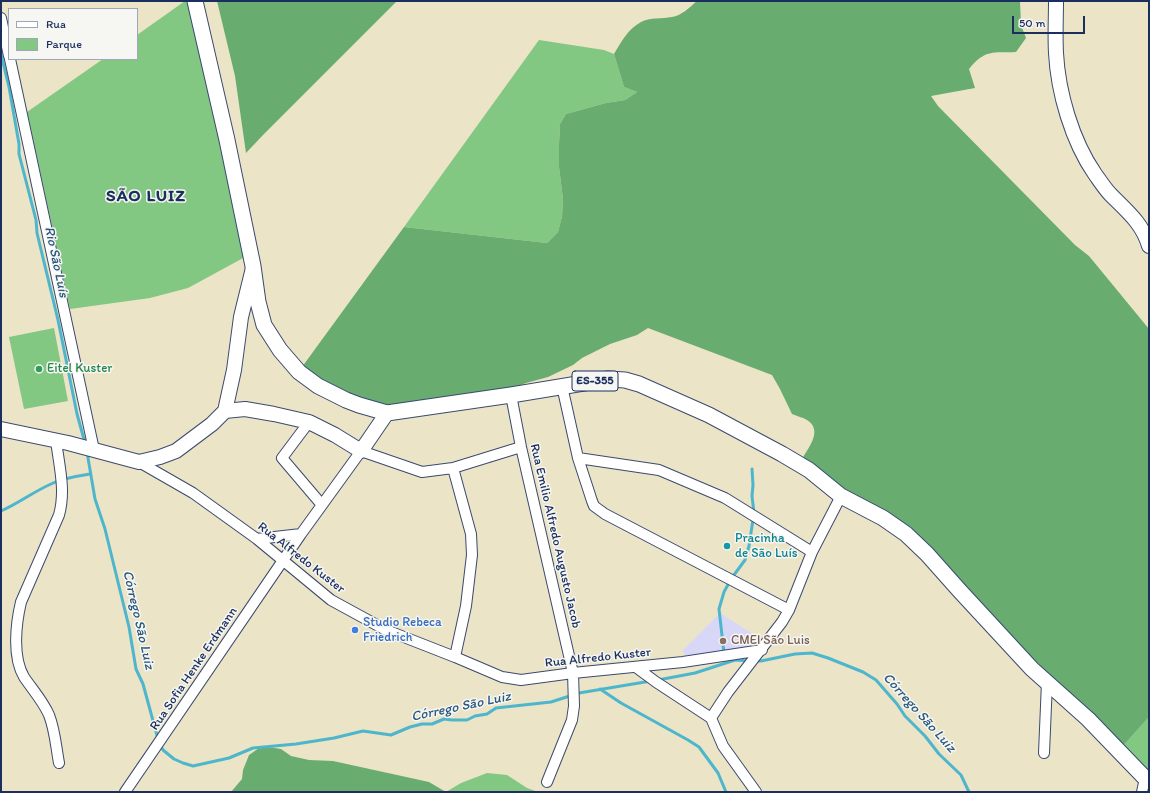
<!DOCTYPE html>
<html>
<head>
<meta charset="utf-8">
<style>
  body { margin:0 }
  #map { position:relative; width:1150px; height:793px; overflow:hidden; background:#ebe4c6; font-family:Itim,sans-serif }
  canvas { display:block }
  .frame { position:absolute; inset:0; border:2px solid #1b2f5e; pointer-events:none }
  .legend { position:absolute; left:8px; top:8px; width:130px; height:52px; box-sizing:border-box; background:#f6f6f2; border:1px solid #9ea6b7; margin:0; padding:5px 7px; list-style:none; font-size:12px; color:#1b2f5e }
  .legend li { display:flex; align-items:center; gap:8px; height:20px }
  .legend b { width:20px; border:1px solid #9ea6b7 }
  .scale { position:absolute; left:1012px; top:16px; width:73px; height:18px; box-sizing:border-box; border:2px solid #1b2f5e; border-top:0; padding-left:5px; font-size:12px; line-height:14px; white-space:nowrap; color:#1b2f5e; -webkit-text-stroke:3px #f6f6f2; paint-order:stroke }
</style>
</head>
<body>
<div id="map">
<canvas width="1150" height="793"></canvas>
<div class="frame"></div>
<ul class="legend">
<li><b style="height:5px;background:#fff"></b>Rua</li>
<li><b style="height:11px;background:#82c782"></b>Parque</li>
</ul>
<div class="scale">50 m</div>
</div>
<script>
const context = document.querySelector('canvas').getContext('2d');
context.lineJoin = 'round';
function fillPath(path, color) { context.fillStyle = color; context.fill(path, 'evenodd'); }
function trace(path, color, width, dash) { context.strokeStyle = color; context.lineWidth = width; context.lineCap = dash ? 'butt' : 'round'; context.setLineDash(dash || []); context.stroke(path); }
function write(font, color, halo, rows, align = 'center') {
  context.font = font + ' Itim,sans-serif'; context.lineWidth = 3; context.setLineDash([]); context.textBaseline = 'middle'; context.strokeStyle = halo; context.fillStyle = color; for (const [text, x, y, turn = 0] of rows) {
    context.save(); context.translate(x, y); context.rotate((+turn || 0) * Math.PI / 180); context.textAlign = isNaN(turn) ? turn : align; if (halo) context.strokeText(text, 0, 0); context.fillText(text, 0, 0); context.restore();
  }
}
fillPath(new Path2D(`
  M 720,613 L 756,636 L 748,648 L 691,662 L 682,651 Z`), '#d8d7f8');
fillPath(new Path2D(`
  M 185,1 L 202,1 L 245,257 L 188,288 L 150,298 L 70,309 L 27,112 L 103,59 L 137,59 L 137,35 Z
  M 539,40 L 604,50 L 614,54 L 624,87 L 637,92 L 625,100 L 606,103 L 566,114 L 560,124 L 559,144 L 559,167 L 563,199 L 562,216 L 558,232 L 547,243 L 404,227 Z
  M 54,328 L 68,401 L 24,409 L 9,337 Z
  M 1149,717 L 1149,772 L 1123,746 Z
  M 487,773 L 507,775 L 527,788 L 538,792 L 446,792 L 461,783 Z`), '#82c782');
fillPath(new Path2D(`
  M 217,1 L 397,1 L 263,135 L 246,153 L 235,76 Z
  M 697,1 L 1020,1 L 1021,25 L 1026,38 L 1016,52 C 993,53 985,49 969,69 L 975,88 L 931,96 L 938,106 L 1075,245 L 1089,256 L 1149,329 L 1149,717 L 1123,746 L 1055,681 L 920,541 L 862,508 L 802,459 C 809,447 823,430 807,420 C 802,417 796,416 792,414 L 780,389 L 772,375 L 648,328 L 637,335 L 610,344 L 582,358 L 573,365 L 548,377 L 526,383 L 491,397 L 414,409 L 353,402 L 302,367 L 404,227 L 547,243 L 558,232 L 562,216 L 563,199 L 559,167 L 559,144 L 560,124 L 566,114 L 606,103 L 625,100 L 637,92 L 624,87 L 614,54 C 621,42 628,29 641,22 C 650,17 662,19 672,17 C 681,16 690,7 697,1 Z
  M 262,746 L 281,749 L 291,756 L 309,760 L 333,761 L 429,782 L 446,792 L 231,792 L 242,779 L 243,770 L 249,755 Z`), '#69ac70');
trace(new Path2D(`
  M 1,54 L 9,87 L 19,144 L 19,154 L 36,220 L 37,233 L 58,320 L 77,414 L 85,443
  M 87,452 L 95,499 L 105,529 L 129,627 L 136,669 L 143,684 L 158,739
  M 1,511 C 19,503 33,492 51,484 C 63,478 77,476 90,474
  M 724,653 L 719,609 L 724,592 L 731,579 L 745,560 L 749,546 L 754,513 L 752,496 L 753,485 L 752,469
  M 756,661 L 761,661 L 795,654 L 812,653 L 828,658 L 863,672 L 876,680 L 897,704 L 905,716 L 925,736 L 939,754 L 961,775 L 969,792
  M 658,680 L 695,673 L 735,660 L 750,661
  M 600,689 L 621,703 L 688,740 L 699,747 L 718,773 L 726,792
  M 160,744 L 163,750 L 174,759 L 183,763 L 193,766 L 229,758 L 253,748 L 296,744 L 334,738 L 363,731 L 391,735 L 410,727 L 422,724 L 432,724 L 444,719 L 452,720 L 467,720 L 475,716 L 487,714 L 496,708 L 551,702 L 579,693 L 651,681`), '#4eb6cc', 3);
const street = new Path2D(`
  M 1,18 L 9,56
  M 10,59 L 94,450
  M 562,386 L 578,458 L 592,501 L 594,506 L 605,514 L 789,610
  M 511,395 L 521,447 L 573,673 L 574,706 L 572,720 L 547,782
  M 309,422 L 282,458 L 322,505
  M 56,440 C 59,466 66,490 59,515 L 21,602 C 16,623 12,657 24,677 C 32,689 43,701 49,715 C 55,730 56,747 59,763
  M 578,458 L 659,470 L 725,498 L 812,552
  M 139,462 L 193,493 L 257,539 L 331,600 L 386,630 L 455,657 L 502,677 L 521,680 L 573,673 L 683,662 L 762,650
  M 453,468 L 471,534 L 472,555 L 466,606 L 455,657
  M 257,539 L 301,534
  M 637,668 L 656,682 L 711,718
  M 1044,753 L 1047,682
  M 125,792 L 301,534 L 361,451 L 422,472 L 453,468 L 521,447
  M 756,792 L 723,746 L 711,718 L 728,692 L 782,622 L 789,610 L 812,552 L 841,496
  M 1142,792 L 1145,778`);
const secondary = new Path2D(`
  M 1056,1 C 1056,18 1055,36 1056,53 C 1058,92 1072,141 1095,174 C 1100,181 1105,189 1111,195 C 1127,211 1143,224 1149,246
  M 225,411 L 245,409 L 274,414 L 309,422 L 335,435 L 361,451 L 387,413
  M 1,429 L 68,443 L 139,462 L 160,457 L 176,451 L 212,424 L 225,411 L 234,370 L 241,317 L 253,268`);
const primary = new Path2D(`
  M 195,1 L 227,140 L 253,266 L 258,302 L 264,325 L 280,350 L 299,372 L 318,386 L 346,400 L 359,405 L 387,413 L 511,395 L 608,379 L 625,380 L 639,384 L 709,415 L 782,454 L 809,470 L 841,496 L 883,518 L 906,534 L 927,554 L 959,590 L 1032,669 L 1088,719 L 1145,778 L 1149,780`);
trace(street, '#3a4a6e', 12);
trace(secondary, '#3a4a6e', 16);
trace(primary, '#3a4a6e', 17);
trace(street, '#fff', 10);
trace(secondary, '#fff', 14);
trace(primary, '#fff', 15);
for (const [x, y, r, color] of [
  [39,369,4,"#2e9e5b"],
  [727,546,4,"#0f9aa8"],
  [355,630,4,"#3f7fe0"],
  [723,641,4,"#8d6e63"]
]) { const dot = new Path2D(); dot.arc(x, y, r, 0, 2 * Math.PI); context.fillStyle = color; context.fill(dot); trace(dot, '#f6f6f2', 1.5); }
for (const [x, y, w] of [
  [595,381,46]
]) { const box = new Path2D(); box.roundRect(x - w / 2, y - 10, w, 20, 3); context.fillStyle = '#f6f6f2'; context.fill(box); trace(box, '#1b2f5e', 1); }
write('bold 12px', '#1b2f5e', null, [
  ["ES-355",595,381]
]);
write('13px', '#27864d', '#f6f6f2', [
  ["Eitel Kuster",47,369]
], 'left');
write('13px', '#1b2f5e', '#f6f6f2', [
  ["Rua Emilio Alfredo Augusto Jacob",555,536,77],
  ["Rua Alfredo Kuster",301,558,38],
  ["Rua Alfredo Kuster",598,658,-6],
  ["Rua Sofia Henke Erdmann",194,669,-56]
]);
write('13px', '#0d838f', '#f6f6f2', [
  ["Pracinha",735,539],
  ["de São Luís",735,554]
], 'left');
write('13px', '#366cbe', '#f6f6f2', [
  ["Studio Rebeca",363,623],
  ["Friedrich",363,638]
], 'left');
write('13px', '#785e54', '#f6f6f2', [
  ["CMEI São Luis",731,641]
], 'left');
write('italic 14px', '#2a587f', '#f6f6f2', [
  ["Rio São Luís",56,262,78],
  ["Córrego São Luiz",138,620,77],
  ["Córrego São Luiz",461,707,-12],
  ["Córrego São Luiz",919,713,48]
]);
context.letterSpacing = '1px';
write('bold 17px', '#1b2f5e', '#f6f6f2', [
  ["SÃO LUIZ",146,197]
]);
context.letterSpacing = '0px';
</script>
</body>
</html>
